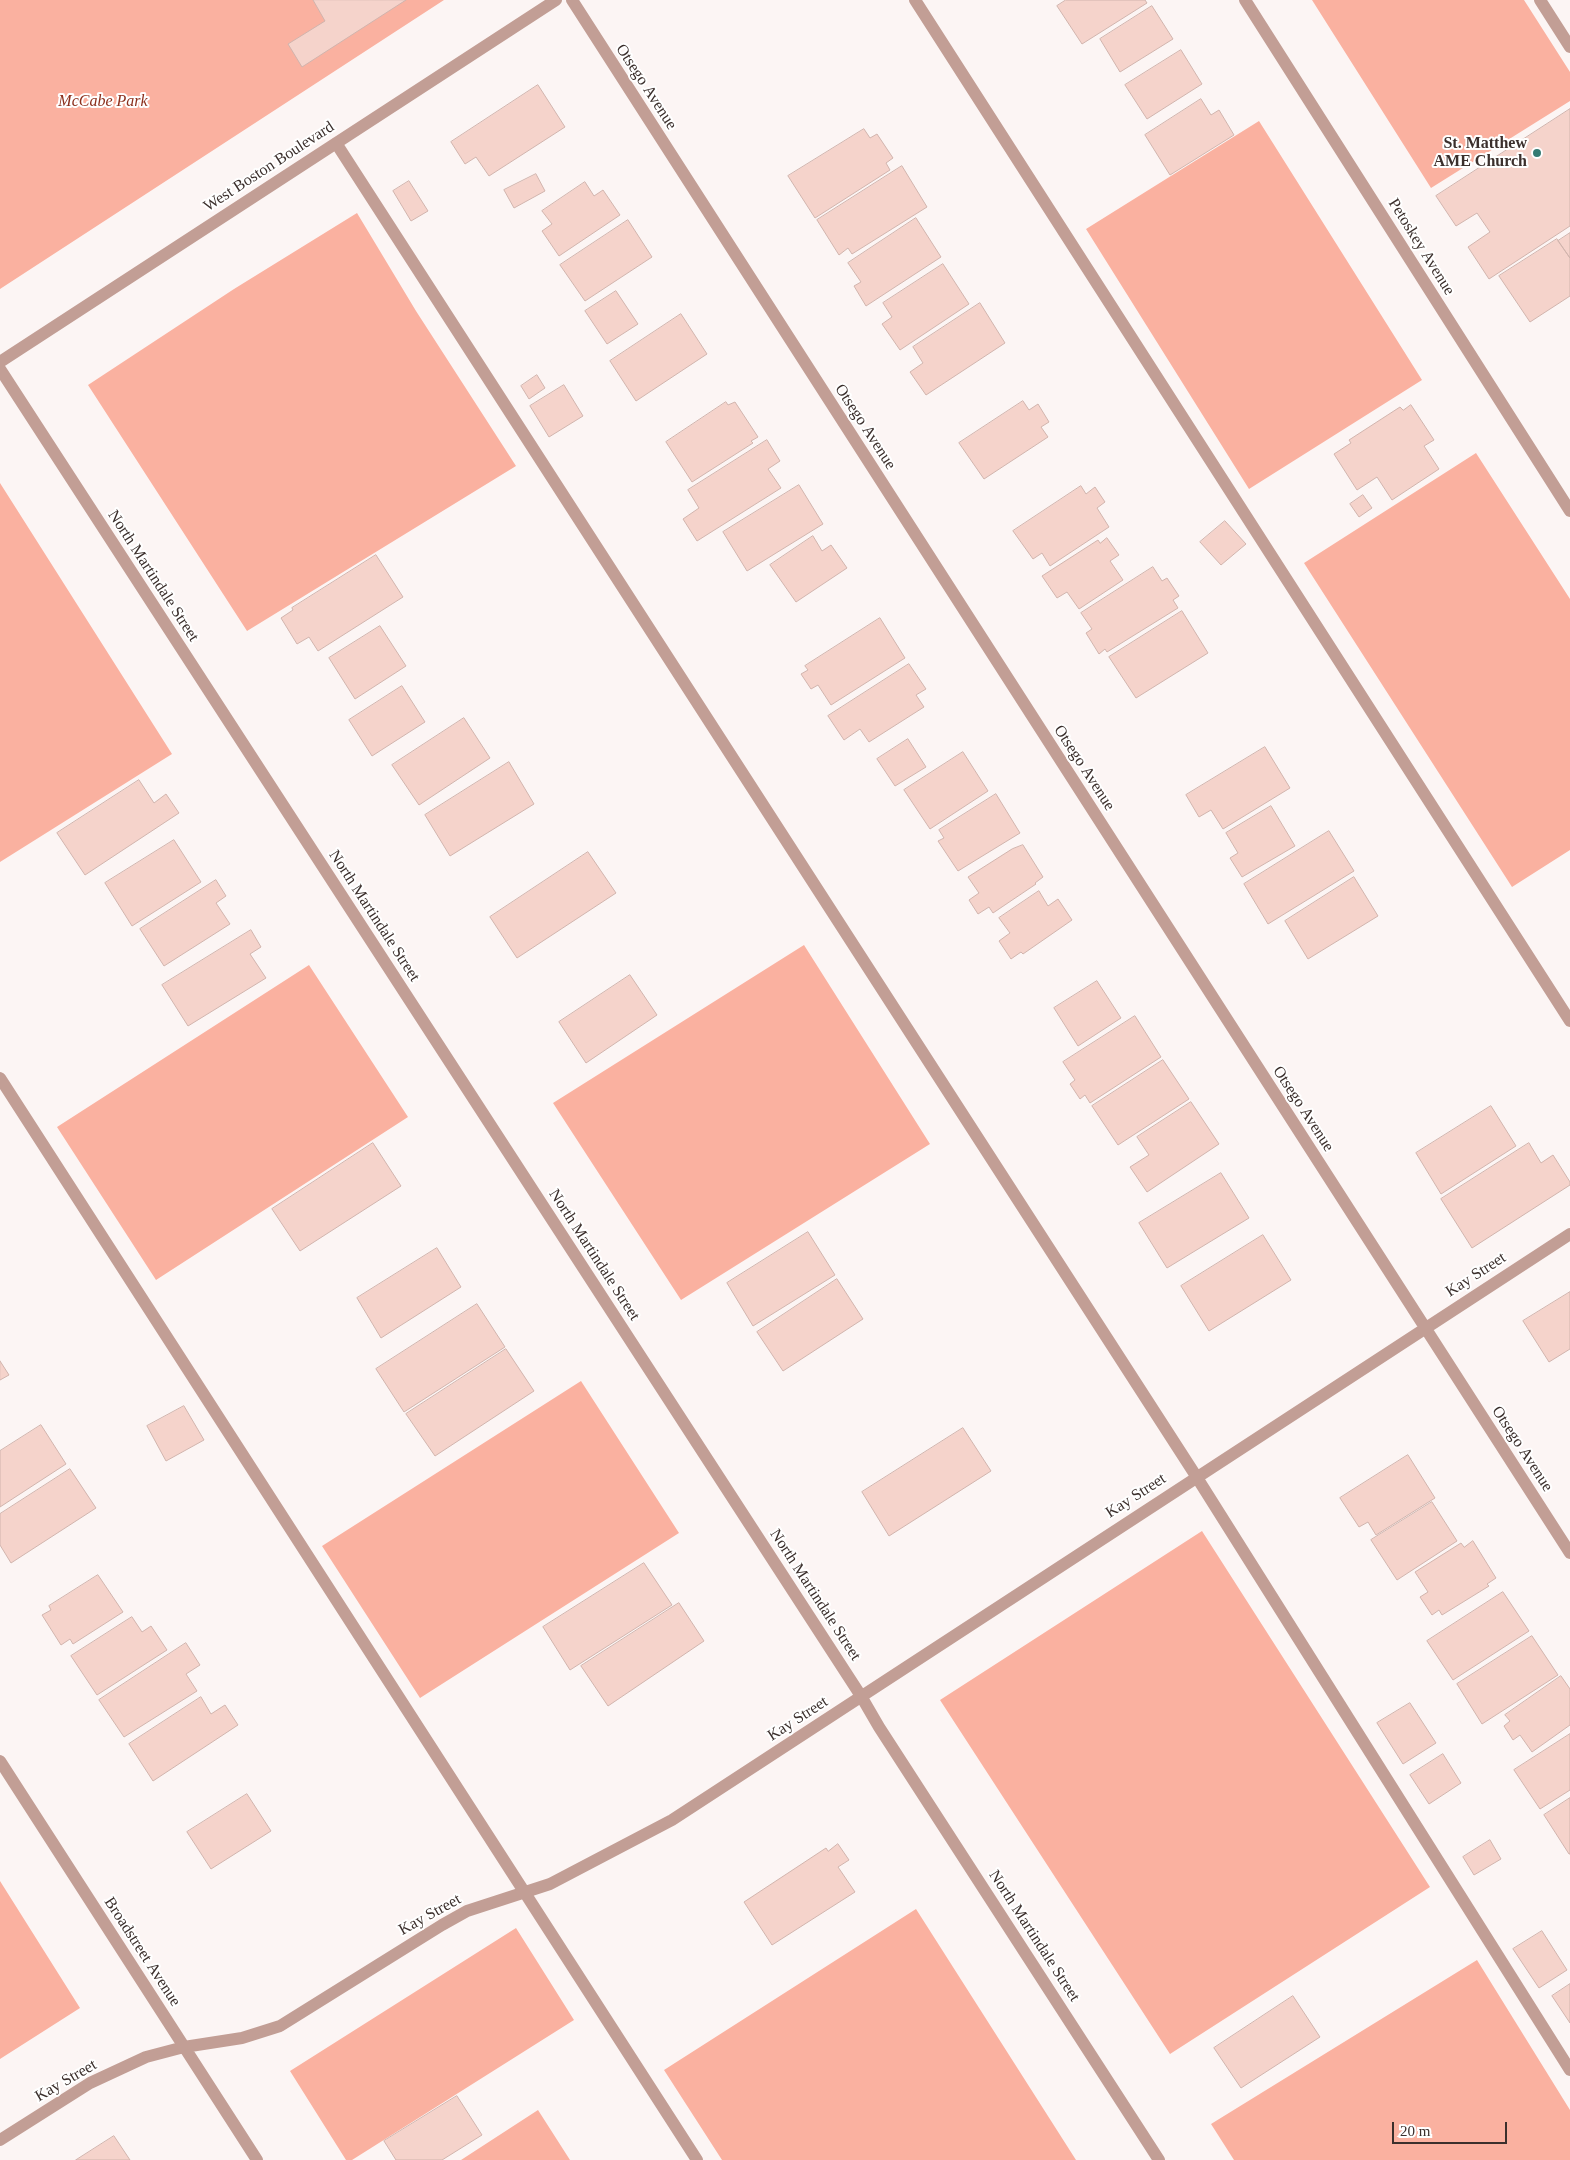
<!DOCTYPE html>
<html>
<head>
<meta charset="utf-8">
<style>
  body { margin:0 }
  #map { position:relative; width:1570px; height:2160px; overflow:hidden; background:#fcf5f4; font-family:Georgia,serif }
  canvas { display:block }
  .scale { position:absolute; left:1392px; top:2122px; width:115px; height:22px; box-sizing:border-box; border:2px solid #3b2f2c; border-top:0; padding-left:6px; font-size:15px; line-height:18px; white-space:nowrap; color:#3b2f2c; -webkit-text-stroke:4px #fff; paint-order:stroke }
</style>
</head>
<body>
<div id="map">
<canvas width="1570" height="2160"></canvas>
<div class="scale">20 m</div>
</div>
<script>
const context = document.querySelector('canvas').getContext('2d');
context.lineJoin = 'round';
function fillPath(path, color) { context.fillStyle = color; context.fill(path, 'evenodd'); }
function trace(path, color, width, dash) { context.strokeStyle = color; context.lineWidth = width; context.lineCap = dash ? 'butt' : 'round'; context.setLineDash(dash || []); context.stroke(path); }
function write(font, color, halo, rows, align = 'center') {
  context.font = font + ' Georgia,serif'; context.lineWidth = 4; context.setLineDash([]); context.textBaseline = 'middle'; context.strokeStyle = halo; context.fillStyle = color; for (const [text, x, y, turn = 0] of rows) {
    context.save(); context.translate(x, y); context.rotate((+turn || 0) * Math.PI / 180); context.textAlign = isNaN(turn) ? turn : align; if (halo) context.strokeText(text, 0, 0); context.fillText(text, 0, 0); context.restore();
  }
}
fillPath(new Path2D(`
  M 0,0 L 444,0 L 0,289 Z
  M 1312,0 L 1524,0 L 1570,72 L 1570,101 L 1431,188 Z
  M 1259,121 L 1422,380 L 1249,489 L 1086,229 Z
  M 357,213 L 416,311 L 516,466 L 247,631 L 88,385 L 234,289 Z
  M 1476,453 L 1570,599 L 1570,850 L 1512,887 L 1304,563 Z
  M 0,483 L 172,754 L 0,862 Z
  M 804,945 L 930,1144 L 681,1300 L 553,1103 Z
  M 309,965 L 408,1117 L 156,1280 L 57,1127 Z
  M 581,1381 L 679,1533 L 420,1698 L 322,1546 Z
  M 1202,1531 L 1430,1887 L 1170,2054 L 940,1700 Z
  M 0,1881 L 80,2008 L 0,2059 Z
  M 916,1909 L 1076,2160 L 722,2160 L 664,2070 Z
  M 516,1928 L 574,2020 L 352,2160 L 346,2160 L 290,2071 Z
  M 1477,1960 L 1570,2110 L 1570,2160 L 1234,2160 L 1211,2124 Z
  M 538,2110 L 570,2160 L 461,2160 Z`), '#fab1a0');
const building = new Path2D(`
  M 406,0 L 302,67 L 288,44 L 325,21 L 313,0 Z
  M 1066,0 L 1145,0 L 1147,3 L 1082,44 L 1057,6 Z
  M 1152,6 L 1173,39 L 1120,72 L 1100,39 Z
  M 1181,50 L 1202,84 L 1147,119 L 1125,85 Z
  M 538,85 L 565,127 L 489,176 L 476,157 L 465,164 L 451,142 Z
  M 1201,99 L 1211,115 L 1219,110 L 1234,135 L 1170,175 L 1145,135 Z
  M 1570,109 L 1570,226 L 1489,279 L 1468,247 L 1490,232 L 1477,213 L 1456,226 L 1436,196 Z
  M 864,129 L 870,138 L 877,134 L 893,158 L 886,163 L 890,170 L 815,218 L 788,176 Z
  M 902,166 L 927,207 L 852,254 L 848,248 L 839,255 L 817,220 Z
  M 536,174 L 545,191 L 514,208 L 504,190 Z
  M 409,181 L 428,211 L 411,221 L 393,191 Z
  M 585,182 L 594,196 L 603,190 L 620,215 L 559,256 L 542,231 L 552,224 L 542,211 Z
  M 916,218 L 941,257 L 866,306 L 854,286 L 861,282 L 848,263 Z
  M 628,220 L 652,257 L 585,301 L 560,265 Z
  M 1570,233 L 1570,258 L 1558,241 Z
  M 1557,239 L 1570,258 L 1570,296 L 1530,322 L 1499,276 Z
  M 943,264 L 969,304 L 900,350 L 882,324 L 892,317 L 883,303 Z
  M 616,291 L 638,324 L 607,344 L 585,311 Z
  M 980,303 L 1005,343 L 926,395 L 910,372 L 923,363 L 913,347 Z
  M 681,314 L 707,354 L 636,401 L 610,361 Z
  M 537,375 L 545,388 L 529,399 L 521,386 Z
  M 564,385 L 583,416 L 549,437 L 530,406 Z
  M 1023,401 L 1029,410 L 1038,404 L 1049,422 L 1041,427 L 1048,437 L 984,479 L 959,443 Z
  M 726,402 L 728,405 L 735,402 L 758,437 L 751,441 L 753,443 L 692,482 L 666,442 Z
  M 1411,405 L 1434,440 L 1424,446 L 1439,469 L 1392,500 L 1377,477 L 1357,490 L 1334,454 L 1351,443 L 1349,440 L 1400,407 L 1403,410 Z
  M 767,440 L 780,461 L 768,469 L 781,488 L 697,541 L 683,519 L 699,508 L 688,490 Z
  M 799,485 L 823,524 L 747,571 L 723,532 Z
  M 1081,486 L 1086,494 L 1095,487 L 1105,502 L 1097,508 L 1109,527 L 1050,566 L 1042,553 L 1033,559 L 1013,531 Z
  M 1363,495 L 1372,508 L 1359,517 L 1350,504 Z
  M 1225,521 L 1246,544 L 1221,565 L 1200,542 Z
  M 813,536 L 822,551 L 831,545 L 847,568 L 796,602 L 770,565 Z
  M 1107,538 L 1119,555 L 1110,561 L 1123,580 L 1079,609 L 1067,592 L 1057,598 L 1042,576 L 1098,540 L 1100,543 Z
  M 376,555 L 403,597 L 318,651 L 309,637 L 297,644 L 281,618 L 293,610 L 292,608 Z
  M 1153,567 L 1162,581 L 1167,578 L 1179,596 L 1173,600 L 1178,608 L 1107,652 L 1105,649 L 1099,654 L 1086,633 L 1092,629 L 1081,613 Z
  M 1182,611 L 1208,653 L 1136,698 L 1109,657 Z
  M 880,618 L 905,658 L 831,705 L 818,685 L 811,689 L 801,674 L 808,670 L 805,666 Z
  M 380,626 L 406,666 L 355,699 L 329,658 Z
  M 909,664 L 926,689 L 916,695 L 924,707 L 869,742 L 860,729 L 844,740 L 828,716 Z
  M 402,686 L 425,722 L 372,756 L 349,720 Z
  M 464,718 L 490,758 L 419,805 L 392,765 Z
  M 908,739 L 926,767 L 895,786 L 877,759 Z
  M 1265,747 L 1290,788 L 1223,829 L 1211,810 L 1199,817 L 1186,795 Z
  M 963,752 L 988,791 L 930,829 L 904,790 Z
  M 509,762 L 534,804 L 450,856 L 425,815 Z
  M 139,780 L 154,803 L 166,794 L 179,813 L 85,875 L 57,833 Z
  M 996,794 L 1020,833 L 958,871 L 938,841 L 944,838 L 939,830 Z
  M 1271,806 L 1295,846 L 1242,877 L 1230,858 L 1238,853 L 1226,833 Z
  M 1329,831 L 1354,871 L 1268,924 L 1244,884 Z
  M 174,840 L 201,882 L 132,926 L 105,883 Z
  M 1023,845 L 1043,877 L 1035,883 L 1036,884 L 993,913 L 989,907 L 978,914 L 969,900 L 979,893 L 968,877 L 1012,849 Z
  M 588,852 L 616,893 L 517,958 L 490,917 Z
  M 1354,877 L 1378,916 L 1308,959 L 1285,921 Z
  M 216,880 L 226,896 L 216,903 L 230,924 L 164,966 L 140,929 Z
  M 1039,891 L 1048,906 L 1058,899 L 1072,920 L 1023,954 L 1021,952 L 1011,959 L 999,941 L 1010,933 L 999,918 Z
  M 251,930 L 261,947 L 250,954 L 266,978 L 188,1026 L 162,985 Z
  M 630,975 L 657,1015 L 586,1063 L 559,1022 Z
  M 1097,981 L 1121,1018 L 1078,1046 L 1054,1008 Z
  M 1135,1016 L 1161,1057 L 1090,1103 L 1085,1095 L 1080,1099 L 1070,1084 L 1075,1080 L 1063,1062 Z
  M 1163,1060 L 1189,1099 L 1118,1145 L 1092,1106 Z
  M 1191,1102 L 1219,1144 L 1147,1192 L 1130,1167 L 1149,1155 L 1137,1137 Z
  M 1491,1106 L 1516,1146 L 1441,1194 L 1416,1153 Z
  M 373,1143 L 401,1186 L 300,1251 L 272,1209 Z
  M 1529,1143 L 1541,1163 L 1553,1155 L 1570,1182 L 1570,1185 L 1472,1248 L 1441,1199 Z
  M 1221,1173 L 1249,1218 L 1167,1268 L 1139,1223 Z
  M 808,1232 L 835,1275 L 753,1326 L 727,1283 Z
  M 1263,1235 L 1291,1280 L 1209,1331 L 1181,1286 Z
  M 437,1248 L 461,1287 L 381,1338 L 357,1298 Z
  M 837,1279 L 863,1319 L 783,1371 L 757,1332 Z
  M 1570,1292 L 1570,1349 L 1549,1362 L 1523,1321 Z
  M 477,1304 L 505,1347 L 404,1412 L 376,1369 Z
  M 506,1349 L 534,1391 L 435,1456 L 406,1414 Z
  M 0,1361 L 9,1375 L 0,1380 Z
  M 184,1406 L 204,1440 L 166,1461 L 147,1426 Z
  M 41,1425 L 66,1464 L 0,1507 L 0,1451 Z
  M 963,1428 L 991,1471 L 889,1536 L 862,1492 Z
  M 1408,1455 L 1435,1498 L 1376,1535 L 1368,1522 L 1359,1527 L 1340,1498 Z
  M 70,1469 L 96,1508 L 11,1563 L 0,1545 L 0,1514 Z
  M 1432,1502 L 1457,1541 L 1397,1580 L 1371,1540 Z
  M 1473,1541 L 1496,1578 L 1487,1584 L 1489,1586 L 1442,1615 L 1439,1610 L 1432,1615 L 1420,1597 L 1428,1592 L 1415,1572 L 1461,1543 L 1464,1547 Z
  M 644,1563 L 672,1605 L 570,1670 L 543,1627 Z
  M 98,1575 L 123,1612 L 73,1644 L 70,1639 L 61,1645 L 42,1615 L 51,1610 L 49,1606 Z
  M 1503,1592 L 1529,1631 L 1453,1680 L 1427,1641 Z
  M 679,1603 L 704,1641 L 608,1706 L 581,1666 Z
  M 132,1617 L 142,1632 L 151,1626 L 167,1650 L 97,1695 L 71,1656 Z
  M 1532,1636 L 1558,1675 L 1482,1724 L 1457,1684 Z
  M 186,1643 L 200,1665 L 186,1674 L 197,1691 L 124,1737 L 99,1700 Z
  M 1561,1676 L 1570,1689 L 1570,1725 L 1532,1752 L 1520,1735 L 1513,1740 L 1504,1726 L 1510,1721 L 1505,1715 Z
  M 201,1697 L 211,1714 L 225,1705 L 238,1725 L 153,1781 L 129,1744 Z
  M 1410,1703 L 1436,1743 L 1403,1764 L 1377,1723 Z
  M 1570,1734 L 1570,1790 L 1540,1809 L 1514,1770 Z
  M 1443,1754 L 1461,1783 L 1429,1804 L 1410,1775 Z
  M 247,1794 L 271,1831 L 211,1869 L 187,1832 Z
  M 1570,1798 L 1570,1854 L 1569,1854 L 1544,1815 Z
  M 1490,1840 L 1501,1859 L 1474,1875 L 1463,1857 Z
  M 838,1844 L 849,1860 L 838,1867 L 855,1892 L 772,1945 L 744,1902 L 826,1848 L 828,1851 Z
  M 1542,1931 L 1567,1970 L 1539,1988 L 1513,1949 Z
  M 1570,1984 L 1570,2023 L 1552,1996 Z
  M 1293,1996 L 1320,2037 L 1241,2088 L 1214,2048 Z
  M 457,2096 L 482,2135 L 442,2160 L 396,2160 L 384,2141 Z
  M 114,2136 L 130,2160 L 76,2160 Z`);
fillPath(building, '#f5d3cb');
trace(building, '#d1b4ad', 1);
trace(new Path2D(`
  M 572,0 L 1570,1553
  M 915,0 L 1570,1021
  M 1245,0 L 1570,511
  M 1540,0 L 1570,47
  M 336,143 L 1196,1476 L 1570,2070
  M 0,362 L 556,0
  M 0,369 L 861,1696 L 879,1727 L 1159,2160
  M 0,1078 L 697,2160
  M 0,1761 L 257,2160
  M 0,2140 L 90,2083 L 146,2057 L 184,2047 L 242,2038 L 280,2026 L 442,1925 L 467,1911 L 550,1884 L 672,1820 L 1570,1234`), '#c29e95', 12);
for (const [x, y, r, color] of [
  [1537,153,5,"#347b73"]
]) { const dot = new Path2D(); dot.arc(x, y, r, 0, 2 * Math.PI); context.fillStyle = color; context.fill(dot); trace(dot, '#fff', 2); }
write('16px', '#3b2f2c', '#fff', [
  ["Otsego Avenue",646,87,57],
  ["West Boston Boulevard",269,167,-33],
  ["Petoskey Avenue",1421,247,58],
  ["Otsego Avenue",865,427,57],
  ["North Martindale Street",153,576,57],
  ["Otsego Avenue",1084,768,57],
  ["North Martindale Street",374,916,57],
  ["Otsego Avenue",1303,1109,57],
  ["North Martindale Street",594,1255,57],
  ["Kay Street",1476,1275,-33],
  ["Otsego Avenue",1522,1449,57],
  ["Kay Street",1136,1496,-33],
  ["North Martindale Street",815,1595,57],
  ["Kay Street",798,1719,-33],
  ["Kay Street",430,1915,-29],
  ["North Martindale Street",1034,1936,57],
  ["Broadstreet Avenue",142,1952,57],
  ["Kay Street",66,2081,-30]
]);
write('italic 16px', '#8c301d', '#fff', [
  ["McCabe Park",103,102]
]);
write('bold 16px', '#3b2f2c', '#fff', [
  ["St. Matthew",1527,144],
  ["AME Church",1527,162]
], 'right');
</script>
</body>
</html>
